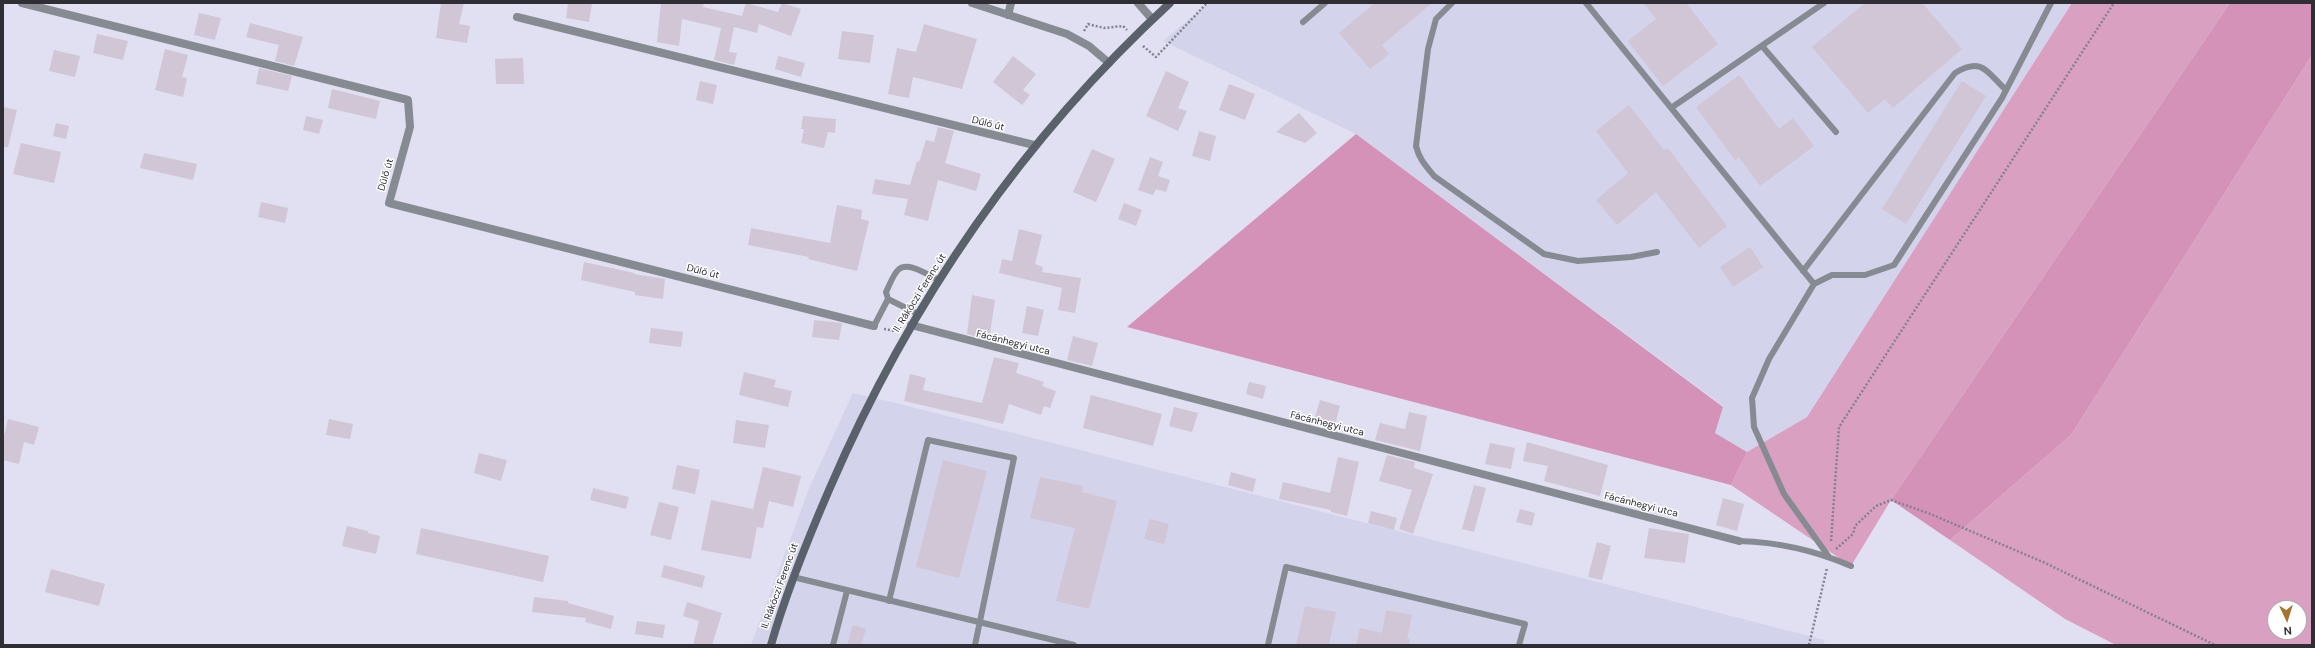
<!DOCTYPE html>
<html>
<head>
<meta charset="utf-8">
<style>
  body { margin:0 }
  #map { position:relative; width:2315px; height:648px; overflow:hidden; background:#e0e0f2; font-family:"DM Sans",sans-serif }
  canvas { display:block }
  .frame { position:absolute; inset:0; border:4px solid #2f2e35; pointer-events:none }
  .north { position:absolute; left:2267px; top:600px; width:40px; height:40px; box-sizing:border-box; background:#fff; border:1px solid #acabae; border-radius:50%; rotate:176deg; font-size:11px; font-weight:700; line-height:16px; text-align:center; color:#2f2e35 }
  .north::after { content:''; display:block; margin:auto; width:14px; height:18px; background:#a8732d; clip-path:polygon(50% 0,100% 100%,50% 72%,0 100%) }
</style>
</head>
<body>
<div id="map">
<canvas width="2315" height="648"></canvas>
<div class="frame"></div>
<div class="north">N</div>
</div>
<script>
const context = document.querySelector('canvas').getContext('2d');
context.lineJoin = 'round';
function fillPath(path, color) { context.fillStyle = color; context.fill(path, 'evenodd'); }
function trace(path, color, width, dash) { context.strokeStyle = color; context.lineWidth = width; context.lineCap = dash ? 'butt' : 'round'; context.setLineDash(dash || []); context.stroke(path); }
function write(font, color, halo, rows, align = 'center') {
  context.font = font + ' "DM Sans",sans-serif'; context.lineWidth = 3; context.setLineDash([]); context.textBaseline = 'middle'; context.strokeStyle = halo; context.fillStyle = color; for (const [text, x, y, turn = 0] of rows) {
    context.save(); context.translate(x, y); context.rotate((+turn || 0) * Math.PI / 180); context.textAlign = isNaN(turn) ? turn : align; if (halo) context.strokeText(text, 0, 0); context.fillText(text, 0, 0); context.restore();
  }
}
fillPath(new Path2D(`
  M 1209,3 L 2072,3 L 1807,417 L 1747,452 L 1715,433 L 1723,406 L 1356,134 L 1163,41 Z
  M 853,393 L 896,403 L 1825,640 L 1823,645 L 751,645 L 810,486 Z`), '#d4d3ec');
fillPath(new Path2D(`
  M 2072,3 L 2230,3 L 1891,500 L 1851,566 L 1731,485 L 1747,452 L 1807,417 Z
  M 2312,55 L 2312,645 L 2116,645 L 2065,619 L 1950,540 L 2071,435 ZM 2275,608 L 2299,608 L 2299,632 L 2275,632 Z`), '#daa0c1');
fillPath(new Path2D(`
  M 2230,3 L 2312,3 L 2312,55 L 2071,435 L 1950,540 L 1891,500 Z
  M 1356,134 L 1723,407 L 1715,433 L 1747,452 L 1731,485 L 1127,327 Z`), '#d492b8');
fillPath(new Path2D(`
  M 441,3 L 464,3 L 459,24 L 470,26 L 467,43 L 436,38 Z
  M 568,3 L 592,3 L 589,22 L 566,18 Z
  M 661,3 L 704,3 L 703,7 L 742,16 L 746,3 L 778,12 L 782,3 L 801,9 L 791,36 L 759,24 L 757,33 L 734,27 L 729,52 L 737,53 L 734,65 L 714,60 L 721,28 L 682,19 L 679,46 L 657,42 Z
  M 1375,3 L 1432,3 L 1382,45 L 1389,54 L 1370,69 L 1339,33 Z
  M 1643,3 L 1686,3 L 1718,44 L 1663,86 L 1628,41 L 1656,19 Z
  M 1865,3 L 1922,3 L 1962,49 L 1893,108 L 1885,99 L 1868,113 L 1812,47 Z
  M 199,13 L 221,18 L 215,40 L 194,35 Z
  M 250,23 L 303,37 L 294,66 L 275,61 L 279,45 L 246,37 Z
  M 924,24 L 977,39 L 962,89 L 913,77 L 909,98 L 888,94 L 897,48 L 916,52 Z
  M 842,31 L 874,35 L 870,63 L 838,59 Z
  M 97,34 L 128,41 L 123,60 L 93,53 Z
  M 165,49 L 188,55 L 182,77 L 187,78 L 183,97 L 155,90 Z
  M 54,50 L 80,56 L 75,77 L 49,71 Z
  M 778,56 L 805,63 L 801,77 L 775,69 Z
  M 1013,56 L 1036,74 L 1023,90 L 1030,95 L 1022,105 L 993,82 Z
  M 523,58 L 524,84 L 496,84 L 495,59 Z
  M 259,68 L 292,76 L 288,91 L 256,84 Z
  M 1166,71 L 1189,82 L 1178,108 L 1187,111 L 1178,131 L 1146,116 Z
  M 1739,75 L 1779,129 L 1793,118 L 1814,146 L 1760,186 L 1739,157 L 1735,160 L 1696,107 Z
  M 700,81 L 717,85 L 713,104 L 696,100 Z
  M 1962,81 L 1986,96 L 1906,224 L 1882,209 Z
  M 1229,84 L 1255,94 L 1245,120 L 1219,110 Z
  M 332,89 L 380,101 L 376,119 L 328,108 Z
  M 1629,105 L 1664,150 L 1668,148 L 1727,226 L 1699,248 L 1656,192 L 1617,225 L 1596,200 L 1628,173 L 1596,131 Z
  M 3,107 L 17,110 L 8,147 L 3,147 Z
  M 1299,113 L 1317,133 L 1305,143 L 1276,132 Z
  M 306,116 L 323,120 L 319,134 L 303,130 Z
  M 803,116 L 836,119 L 835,133 L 828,132 L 824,148 L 801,143 L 804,129 L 801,129 Z
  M 56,123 L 69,126 L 66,139 L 53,136 Z
  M 938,127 L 954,131 L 945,163 L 981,174 L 976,191 L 938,180 L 928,221 L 904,215 L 908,199 L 872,194 L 875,179 L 910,185 L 917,161 L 919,162 L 926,140 L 934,142 Z
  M 1199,131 L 1216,136 L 1210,161 L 1192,156 Z
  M 21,143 L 61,152 L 54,183 L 13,174 Z
  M 1092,149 L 1115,159 L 1096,202 L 1073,192 Z
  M 144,153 L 197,164 L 193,180 L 140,168 Z
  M 1150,157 L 1163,162 L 1158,176 L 1170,180 L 1166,192 L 1156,189 L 1153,195 L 1138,190 Z
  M 261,202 L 288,208 L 285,223 L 258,217 Z
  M 1124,203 L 1142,210 L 1136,226 L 1118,219 Z
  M 837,205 L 862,210 L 861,219 L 869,221 L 857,271 L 808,259 L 809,257 L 748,245 L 751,228 L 830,243 Z
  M 1019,229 L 1042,235 L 1035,264 L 1043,267 L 1042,272 L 1081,278 L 1075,313 L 1058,310 L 1062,288 L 999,273 L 1002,259 L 1012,261 Z
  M 1750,247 L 1763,267 L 1733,287 L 1720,267 Z
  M 584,262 L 634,273 L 634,274 L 665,279 L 663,299 L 635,295 L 635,292 L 581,280 Z
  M 972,295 L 995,300 L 989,340 L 967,334 Z
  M 1027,306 L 1044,310 L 1038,336 L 1022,333 Z
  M 814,320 L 842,323 L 839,340 L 812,337 Z
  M 651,328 L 683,332 L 681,347 L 649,343 Z
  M 1073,336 L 1098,343 L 1092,366 L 1067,360 Z
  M 994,357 L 1019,363 L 1016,373 L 1044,382 L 1042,386 L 1056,391 L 1050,408 L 1044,406 L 1041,415 L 1009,404 L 1003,424 L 904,401 L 910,374 L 926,378 L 923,390 L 982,403 Z
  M 744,372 L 776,380 L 774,387 L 792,391 L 788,407 L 739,395 Z
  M 1249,382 L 1266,386 L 1263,399 L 1246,394 Z
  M 1091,395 L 1162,414 L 1153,446 L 1083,428 Z
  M 1320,400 L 1340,406 L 1334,429 L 1313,424 Z
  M 1174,407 L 1198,413 L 1192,432 L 1169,426 Z
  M 1409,412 L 1427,416 L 1420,451 L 1375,440 L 1380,423 L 1405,429 Z
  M 8,419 L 39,427 L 34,445 L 24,442 L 19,464 L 3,460 L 3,441 Z
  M 329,419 L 353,424 L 350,439 L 326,435 Z
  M 736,420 L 769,425 L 765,448 L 733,443 Z
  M 1527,442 L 1608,465 L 1600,496 L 1544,481 L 1548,466 L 1523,461 Z
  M 1490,443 L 1515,448 L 1511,469 L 1485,464 Z
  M 479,453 L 507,460 L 501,481 L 474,473 Z
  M 1387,455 L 1415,462 L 1414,468 L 1433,474 L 1413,534 L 1399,529 L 1412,490 L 1379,481 Z
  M 1338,457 L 1359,462 L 1347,516 L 1331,512 L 1331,510 L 1279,499 L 1283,482 L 1330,493 Z
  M 943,460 L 987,471 L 959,578 L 916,567 Z
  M 677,465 L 700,470 L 695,494 L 672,489 Z
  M 763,467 L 801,476 L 793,507 L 769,501 L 763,528 L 757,527 L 751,559 L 701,550 L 711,500 L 753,509 Z
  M 1231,472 L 1256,479 L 1253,492 L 1228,485 Z
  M 1040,477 L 1083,486 L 1082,492 L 1117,501 L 1089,609 L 1056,601 L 1075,528 L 1030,518 Z
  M 1474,485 L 1486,488 L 1474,532 L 1462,529 Z
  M 593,488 L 629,497 L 626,509 L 590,500 Z
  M 1723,498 L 1744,504 L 1737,531 L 1716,525 Z
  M 659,502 L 679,507 L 671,540 L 650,535 Z
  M 1520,509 L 1535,513 L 1532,526 L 1516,522 Z
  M 1371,511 L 1397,518 L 1394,530 L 1368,523 Z
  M 1150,519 L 1169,524 L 1164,544 L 1144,539 Z
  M 347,526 L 368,531 L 368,533 L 380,536 L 376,554 L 342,546 Z
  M 421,528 L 549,556 L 543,582 L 416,554 Z
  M 1649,528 L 1689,534 L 1685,563 L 1644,558 Z
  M 1597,542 L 1611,546 L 1602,580 L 1588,577 Z
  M 664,565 L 705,576 L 702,588 L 661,577 Z
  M 51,569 L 105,584 L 99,606 L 45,592 Z
  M 534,597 L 568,601 L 568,603 L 614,616 L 611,629 L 585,622 L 586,618 L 532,612 Z
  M 687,602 L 722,613 L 712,645 L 693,645 L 699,621 L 683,616 Z
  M 1305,606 L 1336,612 L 1329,645 L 1296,645 Z
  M 1386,610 L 1412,615 L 1407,639 L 1410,639 L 1409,645 L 1356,645 L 1360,628 L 1382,633 Z
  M 637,621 L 665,625 L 663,638 L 635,634 Z
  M 853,625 L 866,629 L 861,645 L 847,645 Z`), '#d0c6d5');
trace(new Path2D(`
  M 1084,31 L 1088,24 L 1104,28 L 1123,26 L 1127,30
  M 1143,46 L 1156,57 L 1207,3
  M 884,329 L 895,331
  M 1831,541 L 1839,427 L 2114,3
  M 1836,549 L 1853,534 L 1855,526 L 1876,506 L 1891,500 L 1928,513 L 2043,562 L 2215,645
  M 1809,645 L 1827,568`), '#83828e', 2.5, [2, 2]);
trace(new Path2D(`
  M 1452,3 L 1436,19 L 1428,49 L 1416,146 C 1419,159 1426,166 1434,176 L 1544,254 L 1578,261 L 1631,257 L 1657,252
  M 1586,3 L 1814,284
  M 1303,22 L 1325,3
  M 1762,46 L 1836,132
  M 1671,108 L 1824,3
  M 1803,271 L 1955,73 C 1982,57 1986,71 2006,90
  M 918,314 L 888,299 L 886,292 C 889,286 893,275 898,270 C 908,260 929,276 939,280
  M 874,326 L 888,299
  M 1739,541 C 1778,542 1814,550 1851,566
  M 1829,557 L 1784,494 L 1754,427 L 1752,398 L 1769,359 L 1814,284 L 1832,275 L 1865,275 L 1894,265 L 2002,98 L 2051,3
  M 793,577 L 1074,645
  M 889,601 L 928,440 L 1014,458 L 975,645
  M 833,645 L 847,591
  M 1268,645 L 1286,567 L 1525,624 L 1519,645`), '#868a91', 6);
trace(new Path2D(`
  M 22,3 L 408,100 L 410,127 L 389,203 L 874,326
  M 972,3 L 1067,34 L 1089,46 L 1109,63
  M 1138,3 L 1152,19
  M 1008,15 L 1011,3
  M 517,17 L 1034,145
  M 911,325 L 1739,541`), '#868a91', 8);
trace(new Path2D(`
  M 771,645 C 786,592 807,541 829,490 C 909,304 1020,141 1170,3`), '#5b616a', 8);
write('10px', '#2f2e35', '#fff', [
  ["Dűlő út",988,124,14],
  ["Dűlő út",386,175,-74],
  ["Dűlő út",703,272,14],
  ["II. Rákóczi Ferenc út",920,293,-58],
  ["Fácánhegyi utca",1013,343,14],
  ["Fácánhegyi utca",1327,424,14],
  ["Fácánhegyi utca",1641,505,14],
  ["II. Rákóczi Ferenc út",780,586,-70]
]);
</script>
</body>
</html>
